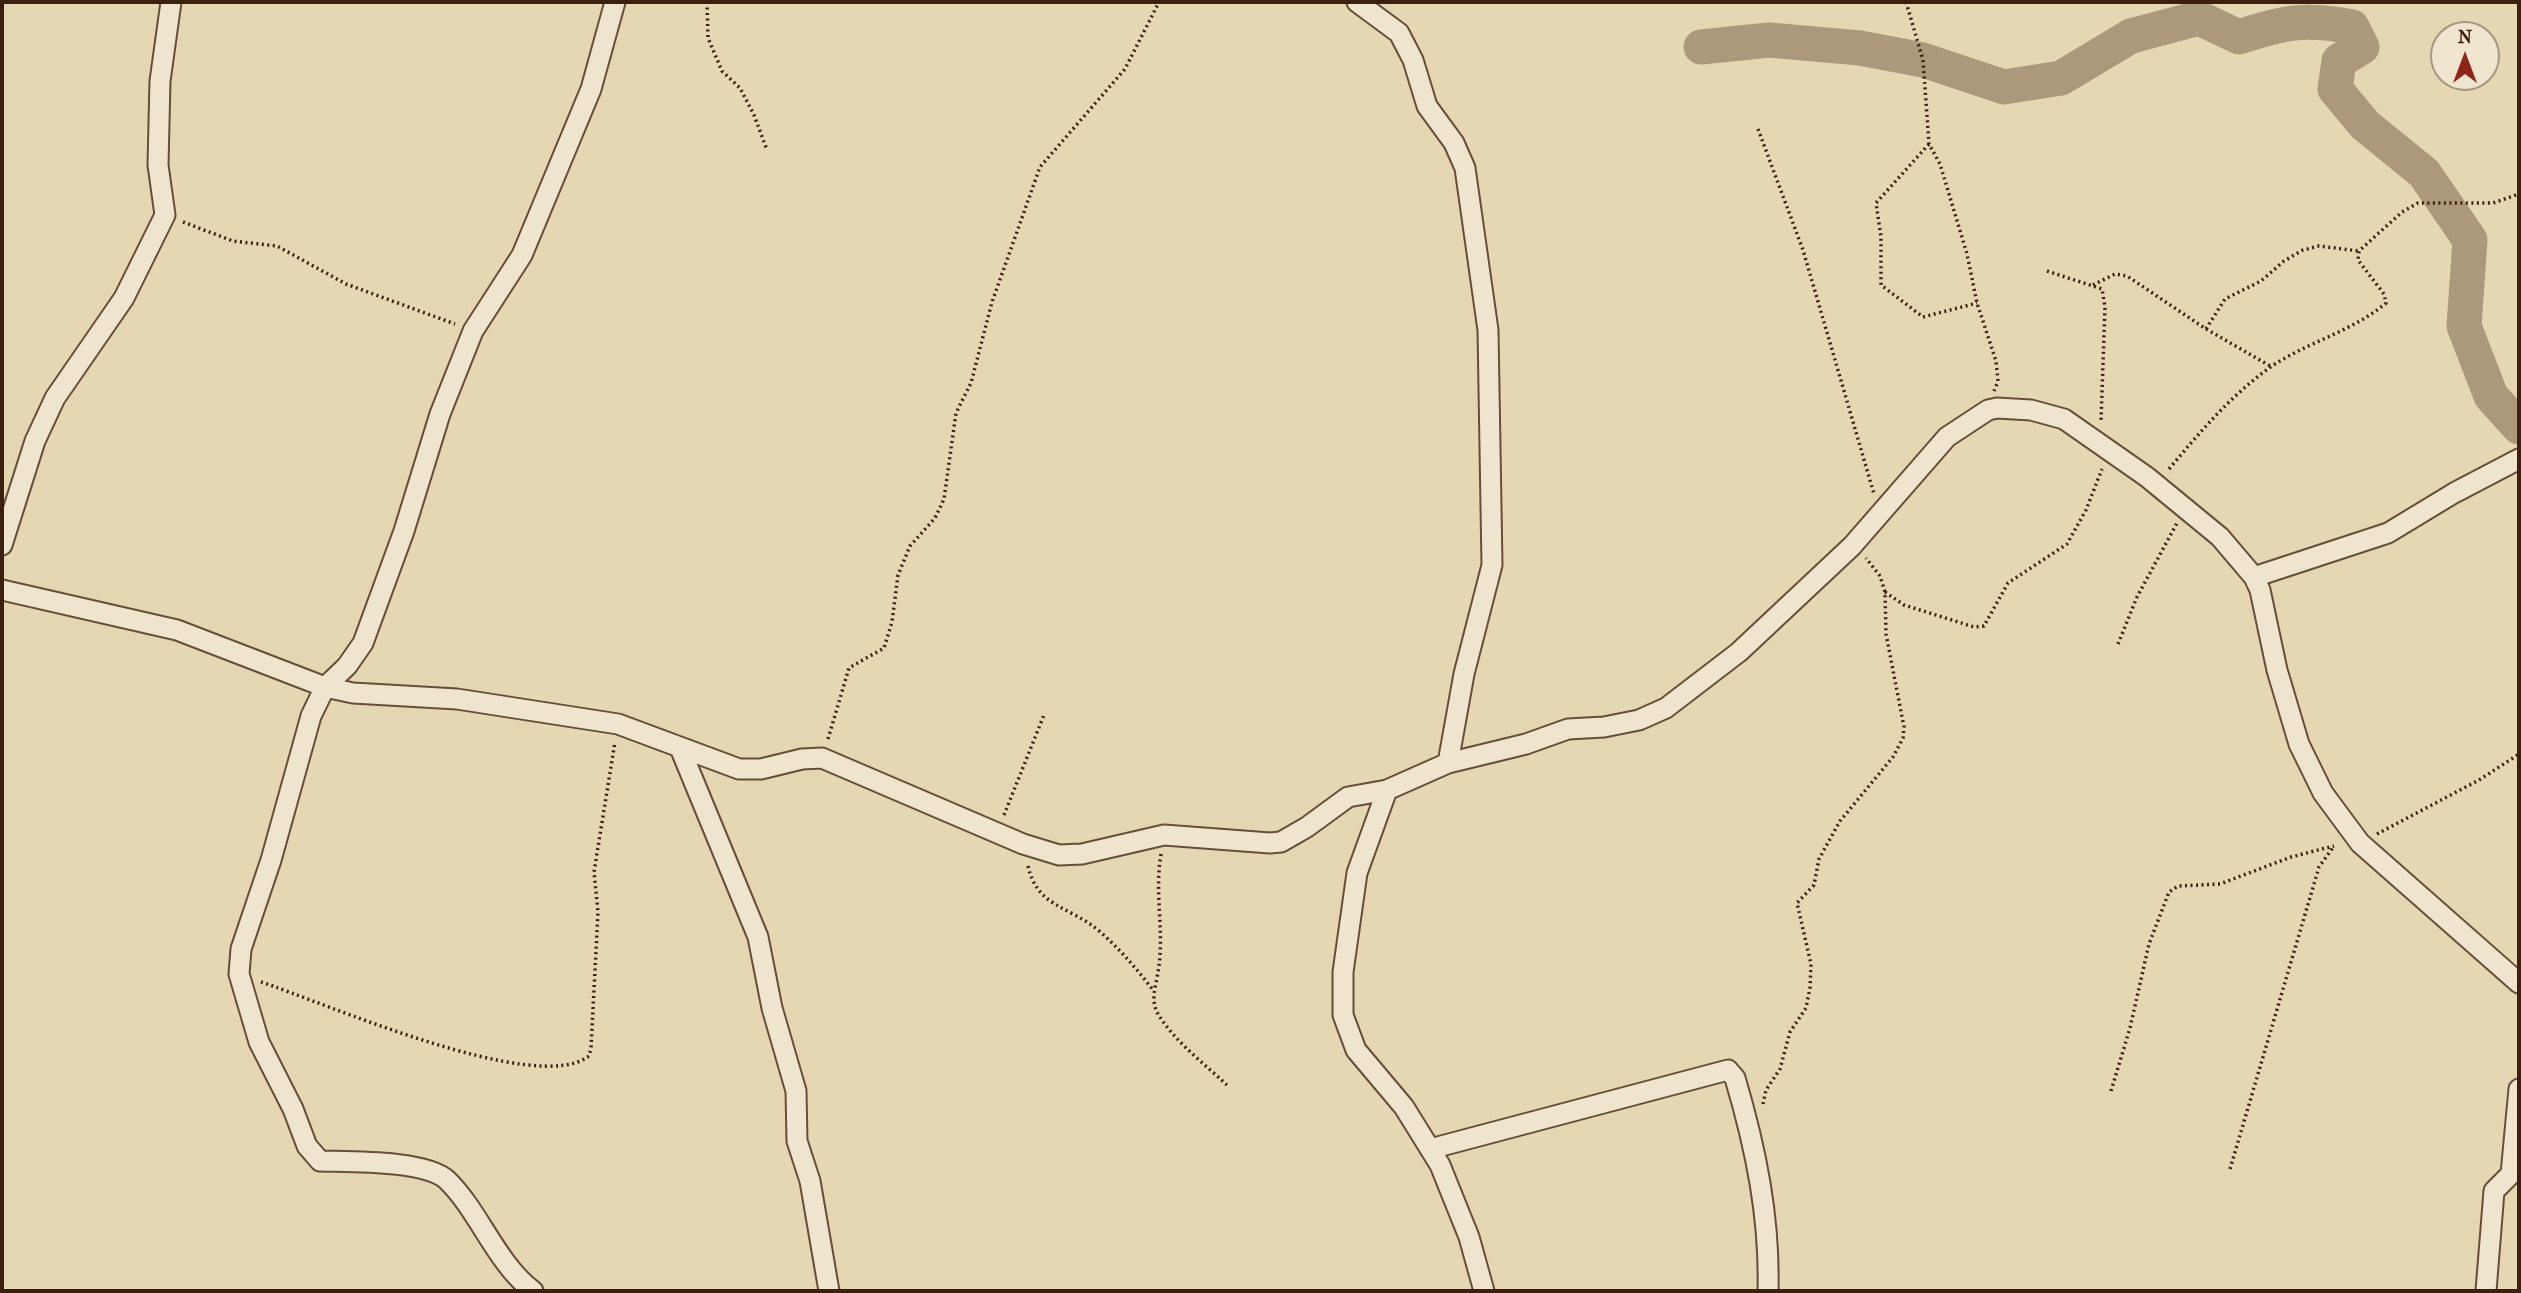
<!DOCTYPE html>
<html>
<head>
<meta charset="utf-8">
<style>
  body { margin:0 }
  #map { position:relative; width:2521px; height:1293px; overflow:hidden; background:#e6d7b3; font-family:"IM FELL French Canon",serif }
  canvas { display:block }
  .frame { position:absolute; inset:0; border:4px solid #3b200f; pointer-events:none }
  .north { position:absolute; left:2430px; top:21px; width:70px; height:70px; box-sizing:border-box; background:#efe5ce; border:2px solid #a79682; border-radius:50%; rotate:0deg; font-size:19px; font-weight:700; line-height:28px; text-align:center; color:#3b200f }
  .north::after { content:''; display:block; margin:auto; width:24px; height:32px; background:#8f2418; clip-path:polygon(50% 0,100% 100%,50% 72%,0 100%) }
</style>
</head>
<body>
<div id="map">
<canvas width="2521" height="1293"></canvas>
<div class="frame"></div>
<div class="north">N</div>
</div>
<script>
const context = document.querySelector('canvas').getContext('2d');
context.lineJoin = 'round';
function trace(path, color, width, dash) { context.strokeStyle = color; context.lineWidth = width; context.lineCap = dash ? 'butt' : 'round'; context.setLineDash(dash || []); context.stroke(path); }
trace(new Path2D(`
  M 1701,47 L 1769,40 L 1860,48 L 1923,60 L 2004,87 L 2061,78 L 2131,36 L 2199,18 L 2239,37 C 2284,22 2305,18 2352,27 L 2362,47 L 2339,61 L 2335,89 L 2365,125 L 2424,173 L 2470,240 L 2464,326 L 2491,396 L 2519,427`), '#ac997b', 35);
const minor = new Path2D(`
  M 1357,2 L 1399,33 L 1413,60 L 1427,106 L 1454,143 L 1465,168 L 1488,330 L 1492,565 L 1464,674 L 1448,763
  M 2,545 L 35,441 L 55,398 L 124,298 L 165,215 L 158,165 L 160,81 L 171,2
  M 2254,577 L 2388,533 L 2454,493 L 2519,459
  M 2,590 L 177,630 L 325,687 L 353,693 L 457,699 L 618,724 L 739,769 L 761,769 L 802,759 L 822,758 L 1023,844 L 1059,855 L 1082,854 L 1164,835 L 1270,843 L 1281,842 L 1307,827 L 1348,797 L 1387,790 L 1448,763 L 1526,744 L 1568,729 L 1604,727 L 1639,720 L 1666,708 L 1739,652 L 1852,546 L 1947,437 L 1988,410 L 1997,408 L 2031,410 L 2064,419 L 2147,477 L 2220,537 L 2254,577 L 2260,590 L 2277,670 L 2299,744 L 2323,793 L 2360,843 L 2519,983
  M 680,748 L 758,937 L 772,1008 L 796,1091 L 797,1141 L 810,1181 L 829,1291
  M 1387,790 L 1357,873 L 1343,972 L 1343,1015 L 1356,1050 L 1404,1107 L 1440,1165 L 1469,1237 L 1484,1291
  M 1430,1149 L 1728,1070 L 1735,1078 C 1756,1149 1770,1218 1768,1291
  M 533,1291 C 496,1263 479,1211 447,1180 C 425,1160 349,1162 320,1161 L 307,1146 L 293,1109 L 259,1042 L 239,974 L 241,949 L 271,860 L 311,716 L 325,687 L 347,666 L 363,643 L 404,531 L 440,414 L 473,331 L 522,255 L 591,89 L 615,2
  M 2486,1291 L 2494,1191 L 2511,1174 L 2519,1089`);
trace(minor, '#664e38', 23);
trace(new Path2D(`
  M 707,2 L 708,38 L 722,71 L 740,88 L 754,115 L 767,150
  M 1906,2 L 1923,60 L 1929,144 L 1940,164 L 1967,254 L 1977,303 L 1996,361 L 1998,381 L 1994,391
  M 1758,129 L 1803,250 L 1874,494
  M 1929,144 L 1876,203 L 1881,237 L 1881,285 L 1923,317 L 1977,303
  M 183,222 L 233,241 L 277,246 L 346,284 L 455,324
  M 2047,271 L 2102,289 L 2105,307 L 2101,421
  M 2093,285 L 2115,274 L 2127,276 L 2206,329 L 2272,367
  M 2206,329 L 2225,299 L 2261,281 L 2284,261 L 2303,250 L 2319,246 L 2359,251
  M 2169,469 C 2201,431 2231,395 2272,366 C 2308,342 2353,331 2386,303 L 2384,294 L 2358,260 L 2359,251 L 2402,212 L 2418,203 L 2493,203 L 2519,194
  M 1885,592 L 1904,605 L 1974,627 L 1984,626 L 2008,583 L 2067,544 L 2086,510 L 2102,469
  M 2118,644 L 2137,597 L 2177,523
  M 828,739 L 849,668 L 884,648 L 892,622 L 898,575 L 910,546 L 935,518 L 944,499 L 956,413 L 971,383 L 992,302 L 1040,167 L 1125,69 L 1159,2
  M 1004,815 L 1044,715
  M 2377,834 L 2479,780 L 2519,754
  M 1161,854 C 1154,894 1165,932 1158,972 C 1156,986 1150,1000 1158,1014 C 1175,1042 1206,1065 1229,1087
  M 1028,866 C 1037,907 1069,906 1098,930 C 1119,948 1136,968 1153,990
  M 261,982 C 323,1002 536,1097 589,1056 L 591,1048 L 598,912 L 594,872 L 615,742
  M 2111,1091 L 2130,1028 L 2149,944 L 2169,892 L 2178,886 L 2220,884 L 2291,857 L 2334,846
  M 1763,1104 L 1766,1090 L 1780,1069 L 1790,1032 L 1806,1008 L 1810,988 L 1811,964 L 1797,903 L 1814,885 L 1819,859 L 1840,821 L 1893,757 L 1903,738 L 1904,727 L 1886,634 L 1885,592 L 1880,576 L 1866,558
  M 2230,1169 L 2319,867 L 2334,846`), '#3b200f', 3.5, [2, 3.5]);
trace(minor, '#efe5ce', 19);
</script>
</body>
</html>
